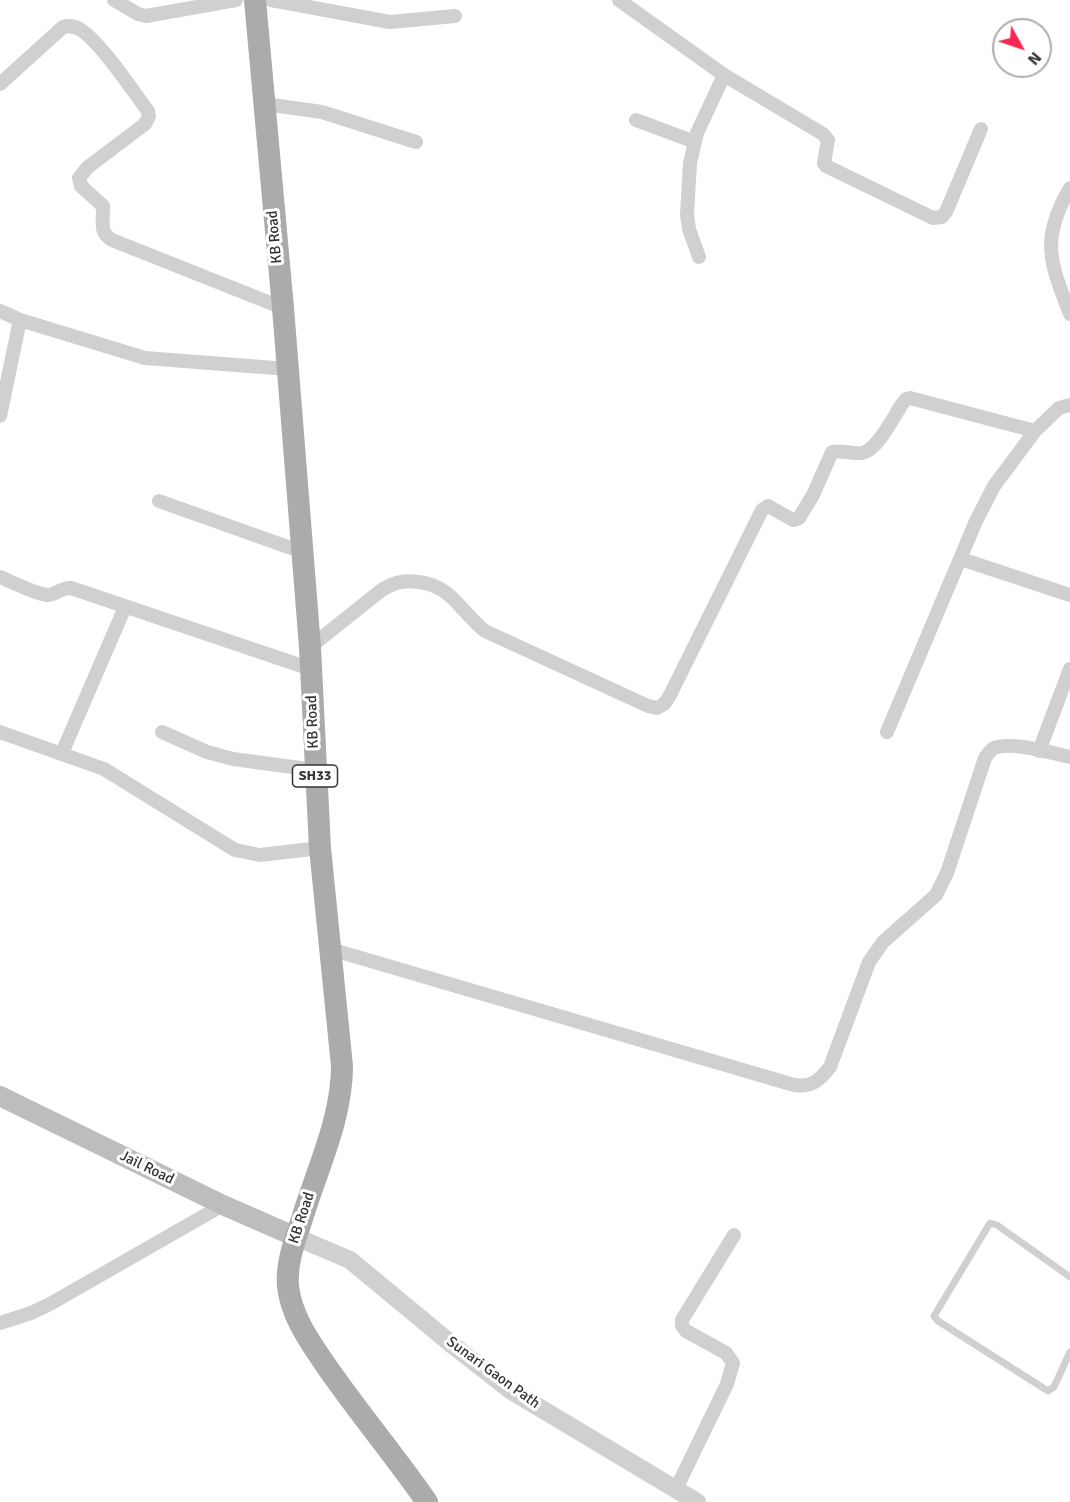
<!DOCTYPE html>
<html>
<head>
<meta charset="utf-8">
<style>
  body { margin:0 }
  #map { position:relative; width:1070px; height:1502px; overflow:hidden; background:#fff; font-family:Signika,sans-serif }
  canvas { display:block }
  .north { position:absolute; left:992px; top:18px; width:60px; height:60px; box-sizing:border-box; background:#fff; border:2px solid #adadad; border-radius:50%; rotate:130deg; font-size:16px; font-weight:700; line-height:24px; text-align:center; color:#333 }
  .north::after { content:''; display:block; margin:auto; width:21px; height:27px; background:#f6284f; clip-path:polygon(50% 0,100% 100%,50% 72%,0 100%) }
</style>
</head>
<body>
<div id="map">
<canvas width="1070" height="1502"></canvas>
<div class="north">N</div>
</div>
<script>
const context = document.querySelector('canvas').getContext('2d');
context.lineJoin = 'round';
function trace(path, color, width, dash) { context.strokeStyle = color; context.lineWidth = width; context.lineCap = dash ? 'butt' : 'round'; context.setLineDash(dash || []); context.stroke(path); }
function write(font, color, halo, rows, align = 'center') {
  context.font = font + ' Signika,sans-serif'; context.lineWidth = 6; context.setLineDash([]); context.textBaseline = 'middle'; context.strokeStyle = halo; context.fillStyle = color; for (const [text, x, y, turn = 0] of rows) {
    context.save(); context.translate(x, y); context.rotate((+turn || 0) * Math.PI / 180); context.textAlign = isNaN(turn) ? turn : align; if (halo) context.strokeText(text, 0, 0); context.fillText(text, 0, 0); context.restore();
  }
}
trace(new Path2D(`
  M 1070,1277 L 997,1225 L 990,1223 L 934,1316 L 938,1321 L 1048,1391 L 1054,1387 L 1070,1352`), '#d0d0d0', 7);
trace(new Path2D(`
  M 114,0 L 138,14 L 146,16 L 236,0
  M 271,0 L 390,22 L 455,16
  M 619,0 L 724,75 L 823,134 L 828,140 L 824,163 L 826,166 L 933,218 L 942,217 L 946,212 L 981,129
  M 0,84 L 63,27 C 70,25 75,26 81,30 C 102,44 132,90 148,111 L 149,116 L 145,124 L 88,167 L 79,178 L 81,186 L 103,206 C 104,220 98,232 112,240 L 283,308
  M 265,104 L 322,112 L 416,142
  M 636,120 L 695,142
  M 1070,188 C 1040,239 1050,262 1070,314
  M 699,257 L 689,229 L 687,215 L 690,163 L 697,133 L 724,75
  M 0,311 L 20,320 L 145,358 L 288,369
  M 0,416 L 20,320
  M 159,501 L 302,552
  M 961,559 L 1070,595
  M 0,577 C 12,582 35,594 47,595 C 57,595 61,587 71,588 L 311,669
  M 310,647 L 383,589 C 396,582 404,580 419,582 C 452,586 461,612 485,631 L 648,706 L 657,708 L 664,704 L 669,697 L 762,510 L 768,506 L 793,520 L 799,518 L 813,495 L 832,452 C 842,450 853,454 862,453 C 878,450 894,416 902,404 L 906,399 L 910,398 L 1035,431
  M 0,732 L 104,769 L 235,850 L 260,855 L 320,848
  M 162,732 L 207,752 L 233,759 L 315,770
  M 887,732 L 976,521 L 994,486 L 1035,431 L 1059,408 L 1070,405
  M 1039,751 L 1070,669
  M 62,753 L 125,607
  M 330,949 L 794,1085 C 811,1088 820,1080 830,1067 L 869,962 L 883,942 L 936,895 L 947,873 L 985,758 C 988,754 990,750 994,748 C 1011,741 1052,753 1070,757
  M 0,1323 L 31,1313 L 50,1304 L 223,1205
  M 676,1489 L 727,1384 L 733,1363 L 726,1353 L 686,1331 L 682,1326 L 682,1320 L 734,1235`), '#d0d0d0', 14);
trace(new Path2D(`
  M 296,1237 L 350,1260 L 455,1347 L 510,1390 L 697,1502`), '#d0d0d0', 18);
trace(new Path2D(`
  M 0,1096 L 223,1205 L 296,1237`), '#bdbdbd', 20);
trace(new Path2D(`
  M 255,0 L 283,308 L 310,647 L 320,848 L 342,1066 C 342,1119 317,1169 302,1219 C 295,1240 286,1263 288,1286 C 291,1316 310,1342 327,1367 C 359,1413 395,1456 427,1502`), '#ababab', 22);
for (const [x, y, w] of [
  [315,776,45]
]) { const box = new Path2D(); box.roundRect(x - w / 2, y - 11, w, 22, 4.5); context.fillStyle = '#fff'; context.fill(box); trace(box, '#333', 1.5); }
write('bold 14px', '#333', null, [
  ["SH33",315,776]
]);
write('15px', '#333', '#fff', [
  ["KB Road",275,237,-95],
  ["KB Road",313,722,-92],
  ["Jail Road",147,1168,26],
  ["KB Road",302,1218,-72],
  ["Sunari Gaon Path",493,1373,36]
]);
</script>
</body>
</html>
